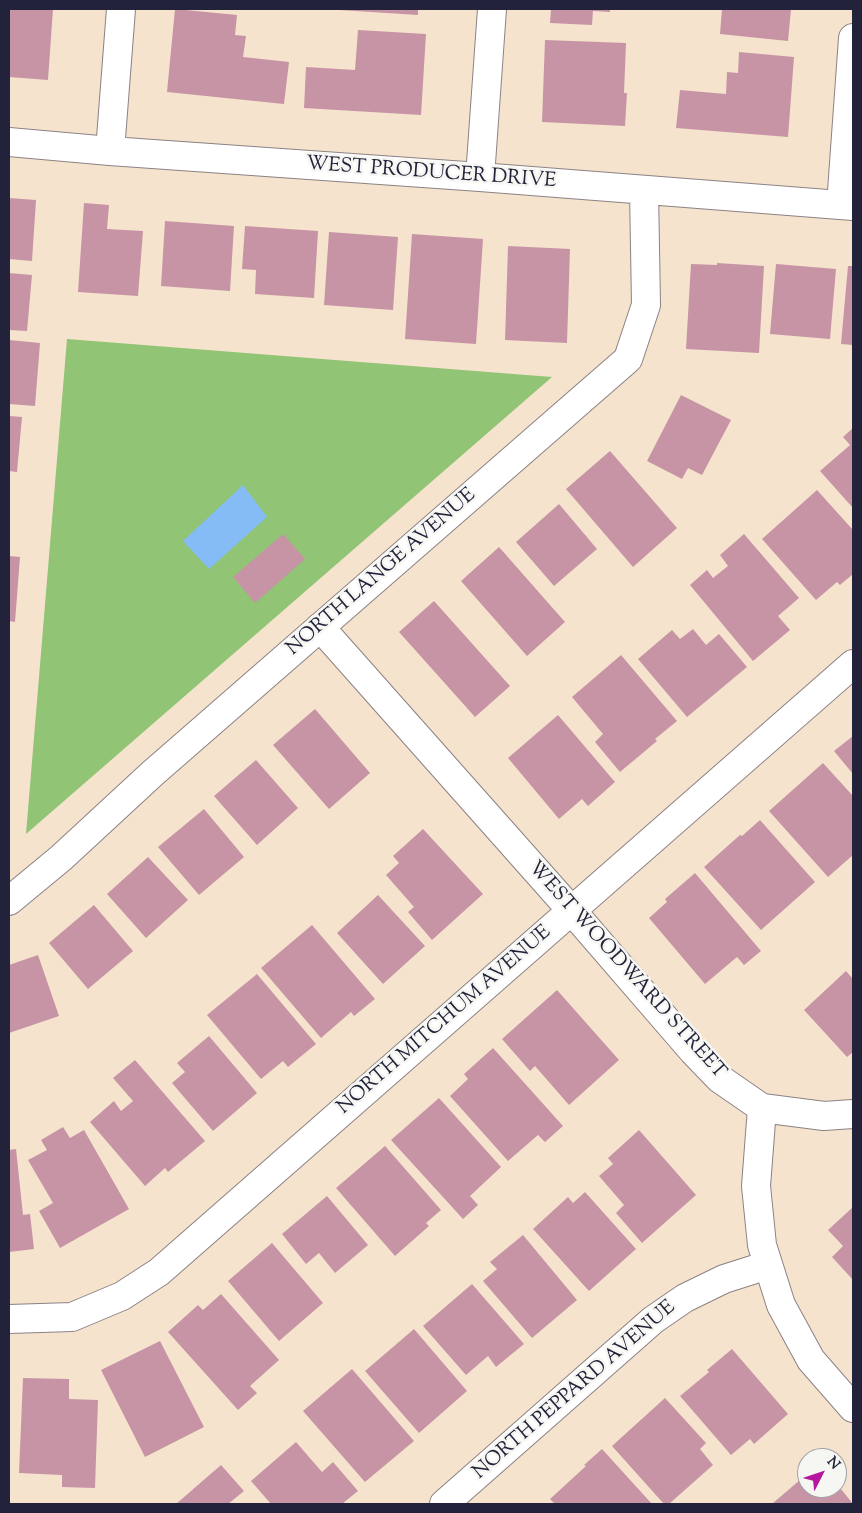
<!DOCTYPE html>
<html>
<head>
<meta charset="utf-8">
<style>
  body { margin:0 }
  #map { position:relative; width:862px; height:1513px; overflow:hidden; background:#f5e3ce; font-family:"Sorts Mill Goudy",serif }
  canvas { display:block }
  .frame { position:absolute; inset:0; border:10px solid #22223b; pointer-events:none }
  .north { position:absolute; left:797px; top:1448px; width:50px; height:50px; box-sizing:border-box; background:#f6f6f2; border:1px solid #a1a1a9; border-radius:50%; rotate:49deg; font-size:14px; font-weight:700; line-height:20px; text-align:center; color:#22223b }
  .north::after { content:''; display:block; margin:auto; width:18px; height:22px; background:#b5179e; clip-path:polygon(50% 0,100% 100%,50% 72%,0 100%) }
</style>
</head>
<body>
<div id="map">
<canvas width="862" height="1513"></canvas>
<div class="frame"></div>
<div class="north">N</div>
</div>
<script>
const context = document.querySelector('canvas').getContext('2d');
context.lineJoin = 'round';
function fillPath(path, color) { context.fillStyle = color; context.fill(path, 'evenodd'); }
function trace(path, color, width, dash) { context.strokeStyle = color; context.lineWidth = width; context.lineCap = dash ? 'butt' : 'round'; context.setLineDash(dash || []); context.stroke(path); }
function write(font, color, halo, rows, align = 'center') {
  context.font = font + ' "Sorts Mill Goudy",serif'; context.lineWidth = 5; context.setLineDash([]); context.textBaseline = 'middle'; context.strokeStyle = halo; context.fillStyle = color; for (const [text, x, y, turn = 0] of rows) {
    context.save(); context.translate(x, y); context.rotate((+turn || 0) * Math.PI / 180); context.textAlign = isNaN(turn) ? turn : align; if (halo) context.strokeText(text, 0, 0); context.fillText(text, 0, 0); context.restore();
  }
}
fillPath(new Path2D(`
  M 67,339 L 552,377 L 26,834 Z`), '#91c474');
fillPath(new Path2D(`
  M 243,485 L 267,517 L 209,569 L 183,541 Z`), '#85bcf5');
fillPath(new Path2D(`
  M 9,9 L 53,9 L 48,80 L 9,77 Z
  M 175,9 L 237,15 L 235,35 L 246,36 L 243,57 L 289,62 L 284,104 L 167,92 Z
  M 340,9 L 418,9 L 418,15 L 339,10 Z
  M 551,9 L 610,9 L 610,12 L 593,11 L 592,25 L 550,23 Z
  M 722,9 L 791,9 L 788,41 L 720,34 Z
  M 358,30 L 426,34 L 421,115 L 304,108 L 306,67 L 355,70 Z
  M 545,40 L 626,43 L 624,93 L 627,93 L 625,126 L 542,122 Z
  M 739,52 L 794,57 L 788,137 L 676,128 L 680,90 L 726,94 L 727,72 L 738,73 Z
  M 9,198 L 36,200 L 32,261 L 9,259 Z
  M 84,203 L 109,205 L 107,229 L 143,231 L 138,296 L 78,292 Z
  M 165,221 L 234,226 L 230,291 L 161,286 Z
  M 245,226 L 318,231 L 314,298 L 255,294 L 256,270 L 242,269 Z
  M 329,232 L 398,237 L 393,310 L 324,305 Z
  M 412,234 L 483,239 L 476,344 L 405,339 Z
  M 508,246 L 570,249 L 567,343 L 505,340 Z
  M 717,263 L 764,266 L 759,353 L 686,349 L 691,264 L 717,265 Z
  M 776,264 L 836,269 L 830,339 L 770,334 Z
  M 848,266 L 853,266 L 853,345 L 841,344 Z
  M 9,273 L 32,275 L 27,331 L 9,330 Z
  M 9,340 L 40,343 L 35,406 L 9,404 Z
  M 681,395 L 731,420 L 702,475 L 688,468 L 682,479 L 647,461 Z
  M 9,416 L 22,417 L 17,472 L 9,471 Z
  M 853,428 L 853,508 L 820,471 L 850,445 L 843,437 Z
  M 610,451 L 677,528 L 633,567 L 566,489 Z
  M 817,490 L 853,530 L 853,574 L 840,585 L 837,582 L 816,600 L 762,539 Z
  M 559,504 L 597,549 L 554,586 L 516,542 Z
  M 283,534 L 305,559 L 255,603 L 233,577 Z
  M 744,534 L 799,598 L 778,616 L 790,630 L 753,661 L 690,585 L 707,570 L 713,578 L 728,566 L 720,555 Z
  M 499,547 L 565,622 L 527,656 L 461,581 Z
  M 9,556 L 20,557 L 15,622 L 9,621 Z
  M 434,601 L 510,686 L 475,717 L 399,632 Z
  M 693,629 L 706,645 L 719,634 L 747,667 L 687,717 L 638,659 L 672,630 L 680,639 Z
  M 621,655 L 677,721 L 655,739 L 657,741 L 620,772 L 595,742 L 603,734 L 572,697 Z
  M 315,709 L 370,773 L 329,809 L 273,745 Z
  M 558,715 L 615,782 L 588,806 L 582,799 L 559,819 L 508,758 Z
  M 853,736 L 853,774 L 834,751 Z
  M 256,760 L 298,808 L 257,845 L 214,796 Z
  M 823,763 L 853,796 L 853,855 L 828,877 L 769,811 Z
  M 204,809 L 244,857 L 199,895 L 158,847 Z
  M 760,820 L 815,882 L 761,930 L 704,867 L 740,835 L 742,836 Z
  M 423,829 L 483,894 L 432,940 L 408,912 L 414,907 L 386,875 L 399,863 L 393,856 Z
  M 148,857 L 188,900 L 146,938 L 107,894 Z
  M 695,873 L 761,951 L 744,965 L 737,957 L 705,984 L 649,918 L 667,902 L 665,899 Z
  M 378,895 L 425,946 L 383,984 L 337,933 Z
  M 94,905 L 133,951 L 88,989 L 49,943 Z
  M 312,925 L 375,999 L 354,1016 L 351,1012 L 321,1038 L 261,968 Z
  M 38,955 L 59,1016 L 9,1033 L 9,965 Z
  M 846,971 L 853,979 L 853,1052 L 847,1057 L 804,1010 Z
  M 257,974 L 316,1044 L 288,1067 L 283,1061 L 261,1079 L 207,1015 Z
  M 557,990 L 619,1060 L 569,1105 L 535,1066 L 530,1071 L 502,1039 Z
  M 209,1036 L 257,1093 L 213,1131 L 172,1083 L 185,1072 L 177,1063 Z
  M 493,1048 L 563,1126 L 545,1142 L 538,1135 L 508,1161 L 450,1096 L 468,1079 L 464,1074 Z
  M 135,1060 L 205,1141 L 168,1172 L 165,1168 L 145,1186 L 90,1122 L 114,1101 L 121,1111 L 133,1101 L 113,1078 Z
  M 439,1098 L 501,1167 L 470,1196 L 478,1205 L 463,1219 L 391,1140 Z
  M 63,1127 L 70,1138 L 84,1130 L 129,1209 L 60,1248 L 39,1211 L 53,1203 L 28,1160 L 47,1150 L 41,1140 Z
  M 639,1130 L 696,1195 L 642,1243 L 616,1213 L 624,1205 L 599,1176 L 613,1164 L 608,1158 Z
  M 385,1146 L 441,1210 L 426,1223 L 429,1226 L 395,1256 L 336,1188 Z
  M 16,1149 L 23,1215 L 30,1214 L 34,1249 L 9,1252 L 9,1150 Z
  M 585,1192 L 636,1249 L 589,1291 L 533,1229 L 568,1197 L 573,1203 Z
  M 327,1196 L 368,1245 L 335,1273 L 319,1253 L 306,1264 L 282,1234 Z
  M 853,1207 L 853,1280 L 832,1257 L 843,1246 L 828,1230 Z
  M 523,1235 L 577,1300 L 532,1338 L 483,1281 L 497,1269 L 490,1262 Z
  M 272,1243 L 323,1303 L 279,1341 L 228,1281 Z
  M 472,1284 L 524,1344 L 496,1367 L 488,1356 L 466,1375 L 423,1326 Z
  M 221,1294 L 279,1360 L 250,1386 L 257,1393 L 238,1410 L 168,1332 L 198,1305 L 203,1310 Z
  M 414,1329 L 467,1391 L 419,1433 L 365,1371 Z
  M 160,1341 L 204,1427 L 145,1457 L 101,1370 Z
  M 732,1349 L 788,1414 L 754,1444 L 750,1439 L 731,1455 L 680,1396 L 709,1372 L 707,1370 Z
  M 352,1369 L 414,1441 L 365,1482 L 303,1411 Z
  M 23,1378 L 69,1379 L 69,1399 L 98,1400 L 95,1488 L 62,1487 L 62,1475 L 19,1473 Z
  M 665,1398 L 706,1443 L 700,1449 L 713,1465 L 669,1504 L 664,1504 L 612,1446 Z
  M 296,1442 L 322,1472 L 333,1462 L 358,1491 L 342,1504 L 271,1504 L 251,1481 Z
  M 602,1449 L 652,1504 L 555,1504 L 550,1499 L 586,1466 L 584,1465 Z
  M 221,1465 L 244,1491 L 228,1504 L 176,1504 Z
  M 807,1474 L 807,1488 L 837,1488 L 837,1484 L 853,1504 L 774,1504 L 773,1503 Z`), '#c794a5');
const minor = new Path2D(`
  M 9,142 L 110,151 L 480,177 L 853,206
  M 110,151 L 121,9
  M 480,177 L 492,9
  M 841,205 L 853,38
  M 320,627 L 572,911 L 693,1051 L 720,1079 L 762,1108 L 756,1186 L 762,1245 L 781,1305 L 811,1360 L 853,1408
  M 9,901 L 61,858 L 153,773 L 628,359 L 646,305 L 644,190
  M 762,1108 L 824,1116 L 853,1114
  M 9,1319 L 72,1317 L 122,1296 L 159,1272 L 853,664
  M 444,1504 L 653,1320 L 685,1298 L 724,1279 L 768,1265`);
trace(minor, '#8c8284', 30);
trace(minor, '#fff', 28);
write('20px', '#22223b', '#f6f6f2', [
  ["WEST PRODUCER DRIVE",431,174,4],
  ["NORTH LANGE AVENUE",382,573,-41],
  ["WEST WOODWARD STREET",626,971,48],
  ["NORTH MITCHUM AVENUE",445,1021,-41],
  ["NORTH PEPPARD AVENUE",575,1391,-41]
]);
</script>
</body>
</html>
